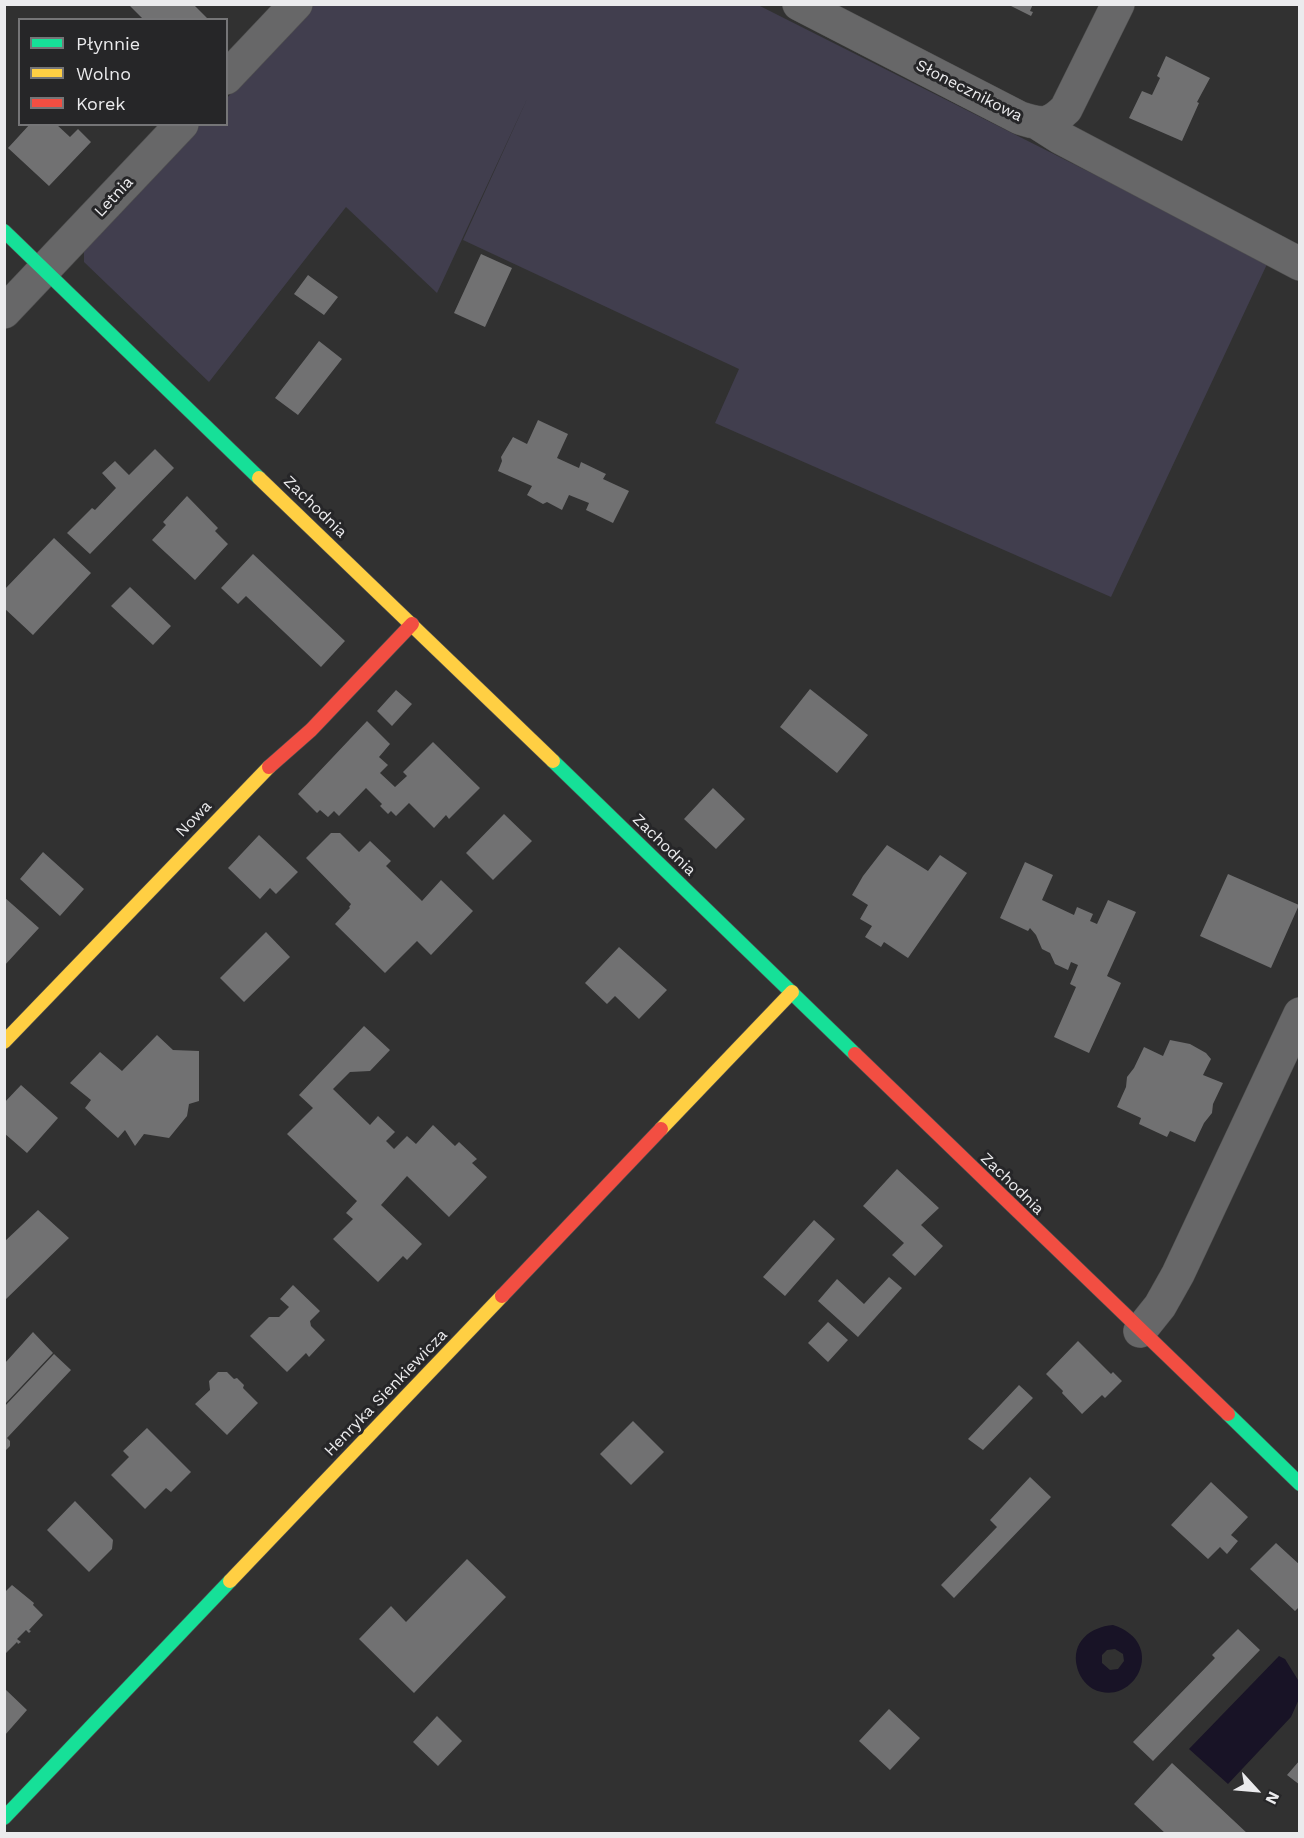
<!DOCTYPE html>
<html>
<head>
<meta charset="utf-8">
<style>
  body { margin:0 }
  #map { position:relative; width:1304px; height:1838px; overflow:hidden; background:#313131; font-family:"Work Sans",sans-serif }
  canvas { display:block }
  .frame { position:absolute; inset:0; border:6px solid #ebebed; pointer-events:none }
  .legend { position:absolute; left:18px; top:18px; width:210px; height:108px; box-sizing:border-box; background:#262628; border:2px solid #757577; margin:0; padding:8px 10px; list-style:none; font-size:18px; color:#ebebed }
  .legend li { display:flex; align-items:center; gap:12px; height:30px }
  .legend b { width:30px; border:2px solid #757577 }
  .north { position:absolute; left:1226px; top:1760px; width:60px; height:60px; -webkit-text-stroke:4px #262628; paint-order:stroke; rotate:116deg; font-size:16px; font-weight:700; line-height:24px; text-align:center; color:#ebebed }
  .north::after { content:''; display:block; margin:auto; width:21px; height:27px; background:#ebebed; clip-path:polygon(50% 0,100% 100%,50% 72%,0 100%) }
</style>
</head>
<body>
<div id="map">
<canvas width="1304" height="1838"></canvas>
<div class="frame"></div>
<ul class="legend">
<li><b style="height:8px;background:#16e098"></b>Płynnie</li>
<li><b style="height:8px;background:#ffcf43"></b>Wolno</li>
<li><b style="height:8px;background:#f24e42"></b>Korek</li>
</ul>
<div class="north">N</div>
</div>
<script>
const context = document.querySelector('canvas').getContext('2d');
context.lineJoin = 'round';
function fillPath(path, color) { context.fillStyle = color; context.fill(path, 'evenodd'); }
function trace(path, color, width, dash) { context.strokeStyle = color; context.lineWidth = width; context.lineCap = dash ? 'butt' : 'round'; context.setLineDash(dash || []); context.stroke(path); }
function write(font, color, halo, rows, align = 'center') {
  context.font = font + ' "Work Sans",sans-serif'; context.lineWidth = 6; context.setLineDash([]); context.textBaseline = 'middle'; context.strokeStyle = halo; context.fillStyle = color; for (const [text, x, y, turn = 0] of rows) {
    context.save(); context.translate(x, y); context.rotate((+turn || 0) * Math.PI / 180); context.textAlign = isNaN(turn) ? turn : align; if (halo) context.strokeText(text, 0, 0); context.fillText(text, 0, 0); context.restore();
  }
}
fillPath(new Path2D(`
  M 756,4 L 1268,262 L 1111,597 L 715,423 L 739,369 L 463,240 L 528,97 L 437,293 L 346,207 L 209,382 L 84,262 L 84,251 L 198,125 L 226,124 L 227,98 L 313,5 Z`), '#413e4e');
fillPath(new Path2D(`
  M 1113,1625 C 1169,1643 1134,1709 1093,1689 C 1085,1684 1079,1676 1077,1667 C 1071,1642 1090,1627 1113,1625 ZM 1115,1649 L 1123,1654 L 1124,1661 L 1118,1669 L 1110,1670 L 1102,1663 L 1102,1655 L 1107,1650 Z
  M 1279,1656 L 1285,1659 L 1298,1680 L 1299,1699 L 1291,1717 L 1228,1784 L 1189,1749 Z`), '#181326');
fillPath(new Path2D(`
  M 128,4 L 193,4 L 209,20 L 144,20 Z
  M 1007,4 L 1033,4 L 1030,11 L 1033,12 L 1031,16 Z
  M 1166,56 L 1210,78 L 1197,102 L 1199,103 L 1182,141 L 1129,118 L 1142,91 L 1152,95 L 1160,78 L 1157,76 Z
  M 30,124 L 56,124 L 70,137 L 78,129 L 91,142 L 49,186 L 8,148 Z
  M 481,254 L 512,268 L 485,327 L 454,313 Z
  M 308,275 L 338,297 L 324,315 L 294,294 Z
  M 319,341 L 342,359 L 298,415 L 275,398 Z
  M 538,420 L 568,434 L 557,458 L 579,468 L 581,462 L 606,474 L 603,479 L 629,491 L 613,523 L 586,510 L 589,503 L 569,495 L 562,510 L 547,502 L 543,504 L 527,495 L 532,486 L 498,471 L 502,461 L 501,457 L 513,437 L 527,444 Z
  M 155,449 L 174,468 L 90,554 L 67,533 L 92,508 L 95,510 L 116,488 L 102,473 L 115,461 L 129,475 Z
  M 187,496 L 218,528 L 215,531 L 228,544 L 195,580 L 152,540 L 166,525 L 163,522 Z
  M 54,538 L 91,573 L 33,635 L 4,608 L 4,590 Z
  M 253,554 L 345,641 L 321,667 L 246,596 L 238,604 L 221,588 Z
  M 130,587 L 171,626 L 153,645 L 111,606 Z
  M 810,689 L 868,735 L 837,773 L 780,727 Z
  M 396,690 L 412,704 L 392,726 L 377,711 Z
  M 367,721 L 390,744 L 379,757 L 388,765 L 380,773 L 395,787 L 407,776 L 403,772 L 433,742 L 480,788 L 449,819 L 446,815 L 434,828 L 409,803 L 396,816 L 391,811 L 388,814 L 380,806 L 382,804 L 366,788 L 339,816 L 334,811 L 328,817 L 320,810 L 317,813 L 298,794 Z
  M 713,788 L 745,819 L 716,849 L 684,819 Z
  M 504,814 L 532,841 L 493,880 L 466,853 Z
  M 331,833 L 340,833 L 359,852 L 370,841 L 391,861 L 386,866 L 422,901 L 441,880 L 473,911 L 431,955 L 417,941 L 385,973 L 335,924 L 350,908 L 349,907 L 351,904 L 306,858 Z
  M 259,835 L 298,872 L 276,894 L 270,888 L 260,899 L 228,868 Z
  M 887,845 L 928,871 L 940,855 L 967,873 L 908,958 L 884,942 L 881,947 L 865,937 L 872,926 L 860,919 L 868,905 L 852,895 L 863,876 Z
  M 43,852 L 84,889 L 60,916 L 20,879 Z
  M 1025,862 L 1053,875 L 1042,900 L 1074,915 L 1077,907 L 1093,914 L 1090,921 L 1097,924 L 1108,900 L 1136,912 L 1107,976 L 1121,983 L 1089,1053 L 1054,1037 L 1076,987 L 1070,984 L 1078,965 L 1071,962 L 1068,970 L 1055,964 L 1050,953 L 1042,949 L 1036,935 L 1030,928 L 1028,931 L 1000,918 Z
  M 1228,874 L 1299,905 L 1271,968 L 1200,936 Z
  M 4,897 L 39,928 L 4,966 Z
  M 266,932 L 290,957 L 244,1002 L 220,978 Z
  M 619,947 L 667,990 L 639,1019 L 615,996 L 607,1004 L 585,983 Z
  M 364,1026 L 390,1050 L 370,1071 L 350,1072 L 333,1089 L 370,1125 L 378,1116 L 395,1132 L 386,1141 L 394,1149 L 407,1136 L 416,1144 L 433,1125 L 455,1146 L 459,1142 L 477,1159 L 472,1163 L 487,1177 L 449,1217 L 407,1176 L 381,1205 L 422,1244 L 407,1260 L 403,1256 L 378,1282 L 333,1239 L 353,1219 L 346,1213 L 357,1201 L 287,1134 L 313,1108 L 299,1095 Z
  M 157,1035 L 173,1050 L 199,1051 L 199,1101 L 189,1104 L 187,1116 L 169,1138 L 144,1134 L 135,1146 L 125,1130 L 118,1138 L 85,1108 L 91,1100 L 70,1083 L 100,1052 L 122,1071 Z
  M 1170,1040 L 1190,1044 L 1206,1053 L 1211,1059 L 1203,1075 L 1223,1083 L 1213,1104 L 1212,1113 L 1204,1123 L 1195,1142 L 1170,1131 L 1167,1137 L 1139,1124 L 1141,1118 L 1117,1107 L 1126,1087 L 1127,1077 L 1134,1068 L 1144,1047 L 1163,1056 Z
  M 21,1085 L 58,1118 L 27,1153 L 4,1133 L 4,1103 Z
  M 897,1169 L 939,1208 L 921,1225 L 943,1246 L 915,1276 L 892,1255 L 904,1243 L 863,1206 Z
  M 38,1210 L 69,1238 L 4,1301 L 4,1242 Z
  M 814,1220 L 835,1239 L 785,1296 L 763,1277 Z
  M 889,1277 L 902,1288 L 858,1337 L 818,1301 L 837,1279 L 864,1304 Z
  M 293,1285 L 320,1311 L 310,1321 L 311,1326 L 325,1340 L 309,1357 L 306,1353 L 287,1372 L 250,1336 L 269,1317 L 279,1317 L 289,1307 L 280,1299 Z
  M 828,1322 L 848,1340 L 828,1362 L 808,1343 Z
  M 33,1332 L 53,1353 L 5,1404 L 5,1363 Z
  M 1078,1341 L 1111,1374 L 1113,1372 L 1122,1381 L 1105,1398 L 1102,1395 L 1082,1414 L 1062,1393 L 1063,1391 L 1046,1374 Z
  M 54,1354 L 71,1370 L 7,1438 L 10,1441 L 10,1446 L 4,1452 L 4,1407 Z
  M 218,1372 L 227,1372 L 234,1379 L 237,1378 L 244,1385 L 243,1388 L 258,1403 L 227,1435 L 195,1404 L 210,1390 L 209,1381 Z
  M 1019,1385 L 1033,1398 L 983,1450 L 968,1439 Z
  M 633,1421 L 664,1452 L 631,1485 L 600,1454 Z
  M 147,1428 L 191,1472 L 171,1492 L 166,1488 L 145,1509 L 111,1475 L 129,1457 L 123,1451 Z
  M 1030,1477 L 1051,1497 L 954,1598 L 941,1585 L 997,1527 L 990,1520 Z
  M 1211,1482 L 1248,1517 L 1231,1535 L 1238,1541 L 1227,1554 L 1220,1547 L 1208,1559 L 1171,1525 Z
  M 75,1501 L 113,1540 L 112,1549 L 89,1572 L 47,1530 Z
  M 1276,1543 L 1300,1565 L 1300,1606 L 1295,1611 L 1250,1569 Z
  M 467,1559 L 506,1597 L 414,1693 L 359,1639 L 391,1606 L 406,1622 Z
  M 12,1585 L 34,1603 L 33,1605 L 43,1615 L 29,1630 L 31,1631 L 29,1633 L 26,1630 L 17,1639 L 21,1642 L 18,1644 L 17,1642 L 4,1655 L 4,1593 Z
  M 1238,1629 L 1260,1650 L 1153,1761 L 1133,1742 L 1215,1658 L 1212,1655 Z
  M 5,1689 L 27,1710 L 5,1735 Z
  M 889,1709 L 920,1738 L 890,1770 L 859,1741 Z
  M 437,1716 L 462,1741 L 438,1766 L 413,1742 Z
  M 1300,1760 L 1300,1785 L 1287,1775 Z
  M 1172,1763 L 1248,1834 L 1166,1834 L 1134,1804 Z`), '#717172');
const street = new Path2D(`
  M 799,4 L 1020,118 C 1042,125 1049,126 1066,109 L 1118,4
  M 226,78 L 296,4
  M 1039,124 L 1061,138 L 1300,264
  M 4,312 L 182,124
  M 1140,1331 L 1160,1306 L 1178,1274 L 1300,1014`);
const fast = new Path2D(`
  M 4,231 L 259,478
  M 553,761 L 855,1054
  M 1228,1414 L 1300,1484
  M 4,1818 L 230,1581`);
const slow = new Path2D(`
  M 259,478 L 553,761
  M 4,1042 L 269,767
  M 661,1129 L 792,992
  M 230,1581 L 502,1296`);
const jam = new Path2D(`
  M 269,767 L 311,730 L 412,624
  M 855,1054 L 1228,1414
  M 502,1296 L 661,1129`);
trace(street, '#505050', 34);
trace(fast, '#505050', 15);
trace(slow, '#505050', 15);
trace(jam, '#505050', 15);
trace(street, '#676768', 33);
trace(fast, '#16e098', 14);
trace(slow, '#ffcf43', 14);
trace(jam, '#f24e42', 14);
write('16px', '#ebebed', '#262628', [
  ["Słonecznikowa",969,91,27],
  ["Letnia",114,197,-47],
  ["Zachodnia",315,507,44],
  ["Nowa",194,819,-46],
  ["Zachodnia",664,845,44],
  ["Zachodnia",1012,1184,44],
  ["Henryka Sienkiewicza",386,1393,-46]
]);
</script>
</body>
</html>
